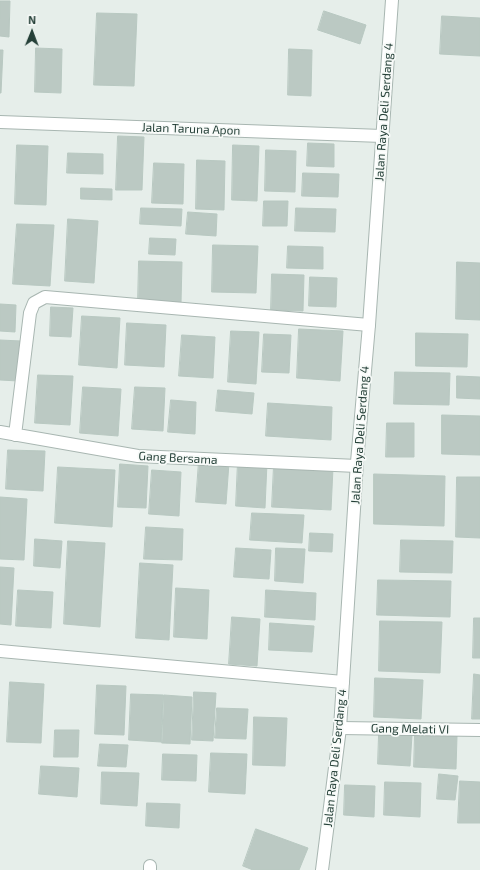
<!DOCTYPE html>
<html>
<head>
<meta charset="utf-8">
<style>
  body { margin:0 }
  #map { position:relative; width:480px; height:870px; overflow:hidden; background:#e6eeea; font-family:"Exo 2",sans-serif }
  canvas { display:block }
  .north { position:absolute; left:12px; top:12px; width:40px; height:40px; -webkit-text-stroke:3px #f7faf8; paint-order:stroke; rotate:1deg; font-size:11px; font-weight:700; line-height:16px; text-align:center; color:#254038 }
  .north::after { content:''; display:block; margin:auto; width:14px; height:18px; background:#254038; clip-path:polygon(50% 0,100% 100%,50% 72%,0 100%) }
</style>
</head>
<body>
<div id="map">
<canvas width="480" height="870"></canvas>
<div class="north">N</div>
</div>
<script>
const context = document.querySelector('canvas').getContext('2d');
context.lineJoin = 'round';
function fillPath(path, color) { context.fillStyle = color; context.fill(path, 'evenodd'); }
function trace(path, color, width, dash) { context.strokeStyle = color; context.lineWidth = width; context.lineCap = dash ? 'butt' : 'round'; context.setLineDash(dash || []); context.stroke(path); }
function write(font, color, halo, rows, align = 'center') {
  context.font = font + ' "Exo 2",sans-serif'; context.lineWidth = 3.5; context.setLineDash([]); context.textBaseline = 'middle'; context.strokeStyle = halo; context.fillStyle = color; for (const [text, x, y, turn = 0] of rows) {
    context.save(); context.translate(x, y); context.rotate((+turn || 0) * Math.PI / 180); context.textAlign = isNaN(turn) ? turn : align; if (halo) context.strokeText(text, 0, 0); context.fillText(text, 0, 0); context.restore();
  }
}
const building = new Path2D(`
  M 0,1 L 10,1 L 9,37 L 0,36 Z
  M 324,11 L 366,25 L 360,44 L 318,30 Z
  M 97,13 L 137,14 L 134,86 L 94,85 Z
  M 442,16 L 480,18 L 480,56 L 440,54 Z
  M 36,48 L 62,49 L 61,93 L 35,92 Z
  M 289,49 L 312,50 L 311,96 L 288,95 Z
  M 0,50 L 3,50 L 1,93 L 0,93 Z
  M 118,136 L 144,137 L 142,190 L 116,190 Z
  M 308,143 L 334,144 L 334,167 L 307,166 Z
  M 17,145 L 48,146 L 46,205 L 15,204 Z
  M 233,145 L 259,146 L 257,201 L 232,200 Z
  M 266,150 L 296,151 L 295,192 L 265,191 Z
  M 68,153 L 103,154 L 103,174 L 67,173 Z
  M 197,160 L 225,161 L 224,210 L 196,209 Z
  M 154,163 L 184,164 L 183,204 L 152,203 Z
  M 303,173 L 339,174 L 338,197 L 302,196 Z
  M 81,188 L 112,189 L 112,200 L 81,199 Z
  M 264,201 L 288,201 L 287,226 L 263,226 Z
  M 141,208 L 182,209 L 181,226 L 140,224 Z
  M 296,208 L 336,209 L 335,232 L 295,231 Z
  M 188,212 L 217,214 L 216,236 L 186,234 Z
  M 68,219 L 98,221 L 94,283 L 65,281 Z
  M 17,224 L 54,225 L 50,286 L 13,284 Z
  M 150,238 L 176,239 L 175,255 L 149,254 Z
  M 213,245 L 258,246 L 256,293 L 212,292 Z
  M 288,246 L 323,247 L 323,269 L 287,268 Z
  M 139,261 L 182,262 L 181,303 L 138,302 Z
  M 457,262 L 480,263 L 480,320 L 456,319 Z
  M 272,274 L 304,275 L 303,311 L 271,310 Z
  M 310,277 L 337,278 L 336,307 L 309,306 Z
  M 0,304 L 16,305 L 15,332 L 0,331 Z
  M 51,307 L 73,308 L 71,337 L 50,336 Z
  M 82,316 L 120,318 L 117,368 L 79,365 Z
  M 127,323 L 166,325 L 164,367 L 125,365 Z
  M 299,329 L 343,331 L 340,381 L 297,378 Z
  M 231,331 L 259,332 L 256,384 L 228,382 Z
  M 416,333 L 468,334 L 467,367 L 416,366 Z
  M 264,334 L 291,335 L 289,373 L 262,372 Z
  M 182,335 L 215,337 L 213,378 L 179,376 Z
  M 0,340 L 21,341 L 18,381 L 0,380 Z
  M 395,372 L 450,373 L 449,405 L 394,404 Z
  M 38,375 L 73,376 L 70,425 L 35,423 Z
  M 457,376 L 480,377 L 480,399 L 457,398 Z
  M 83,387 L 121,389 L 118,436 L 80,433 Z
  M 135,387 L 165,388 L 163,431 L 132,429 Z
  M 218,390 L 254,393 L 252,414 L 216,411 Z
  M 171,400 L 196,402 L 195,434 L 168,432 Z
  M 268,403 L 332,407 L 331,440 L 266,436 Z
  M 442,415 L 480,416 L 480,455 L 442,454 Z
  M 387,423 L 414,423 L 414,457 L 386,457 Z
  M 8,450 L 45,451 L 43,491 L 6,489 Z
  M 199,461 L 229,463 L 226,504 L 196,502 Z
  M 238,461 L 267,463 L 265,508 L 236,506 Z
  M 120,464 L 148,466 L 146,508 L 118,507 Z
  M 274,465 L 333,468 L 331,510 L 272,507 Z
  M 58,467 L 115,470 L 112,527 L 55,523 Z
  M 152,470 L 181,472 L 179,516 L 149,514 Z
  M 374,474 L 445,476 L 444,526 L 374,524 Z
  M 457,477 L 480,477 L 480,538 L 456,537 Z
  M 0,497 L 27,499 L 24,560 L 0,559 Z
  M 252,513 L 304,515 L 302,543 L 250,540 Z
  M 146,527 L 183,529 L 182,560 L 144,559 Z
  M 310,533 L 333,534 L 332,552 L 309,551 Z
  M 35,539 L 62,541 L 60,568 L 34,566 Z
  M 401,540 L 453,541 L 452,573 L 400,572 Z
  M 68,541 L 105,543 L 100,627 L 64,624 Z
  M 236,548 L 271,550 L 269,579 L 234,577 Z
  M 276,548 L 305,549 L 303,583 L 275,581 Z
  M 140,563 L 173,565 L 169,640 L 136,638 Z
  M 0,567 L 14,568 L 11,625 L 0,624 Z
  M 378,580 L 451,581 L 450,617 L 377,615 Z
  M 176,588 L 209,590 L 207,639 L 174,637 Z
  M 18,590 L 53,592 L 51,628 L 16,626 Z
  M 266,590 L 316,593 L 315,620 L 265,617 Z
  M 232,617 L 260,619 L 257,666 L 229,664 Z
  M 474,618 L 480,618 L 480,658 L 473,658 Z
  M 380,621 L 442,622 L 440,673 L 379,671 Z
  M 270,623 L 314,626 L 312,652 L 269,650 Z
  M 474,674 L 480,675 L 480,719 L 472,719 Z
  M 375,678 L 423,680 L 421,719 L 374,717 Z
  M 10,682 L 44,684 L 41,743 L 7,742 Z
  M 97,685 L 126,686 L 124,735 L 95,734 Z
  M 194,692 L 216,693 L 213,741 L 192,740 Z
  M 131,694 L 163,695 L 161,742 L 129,740 Z
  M 164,695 L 192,697 L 190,744 L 162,743 Z
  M 217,708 L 248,709 L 246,739 L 215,738 Z
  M 254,717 L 287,718 L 285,766 L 253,765 Z
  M 55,730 L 79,730 L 78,757 L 54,757 Z
  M 379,734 L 412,735 L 410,766 L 378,764 Z
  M 415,734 L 457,736 L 456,769 L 414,767 Z
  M 100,744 L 128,745 L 126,767 L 98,766 Z
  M 211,753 L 247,754 L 245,794 L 209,792 Z
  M 163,754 L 197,755 L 196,781 L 162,780 Z
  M 41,766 L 79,768 L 77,797 L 39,794 Z
  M 102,772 L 139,773 L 137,806 L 101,804 Z
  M 439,774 L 458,776 L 455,800 L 437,799 Z
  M 460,781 L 480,782 L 480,823 L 458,823 Z
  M 385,782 L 421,783 L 420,817 L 384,815 Z
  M 345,785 L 375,786 L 374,817 L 344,815 Z
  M 147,803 L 180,804 L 179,828 L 146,826 Z
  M 256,829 L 308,848 L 299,870 L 253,870 L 243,866 Z`);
fillPath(building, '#bbc9c3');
trace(building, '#b8c8c1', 1);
const minor = new Path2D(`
  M 0,122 L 382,136
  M 0,432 L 138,456 L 357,466
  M 15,435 L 30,313 L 34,303 L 45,297 L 369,325
  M 0,651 L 343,682
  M 340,728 L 480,730
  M 150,870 L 150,866`);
const tertiary = new Path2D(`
  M 322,870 L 340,728 L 357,462 L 369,325 L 392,0`);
trace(minor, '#a8b6b1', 14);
trace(tertiary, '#a8b6b1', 14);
trace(minor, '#fff', 12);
trace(tertiary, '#fff', 12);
write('12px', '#254038', '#f7faf8', [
  ["Jalan Raya Deli Serdang 4",384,112,-86],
  ["Jalan Taruna Apon",191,129,2],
  ["Jalan Raya Deli Serdang 4",360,435,-86],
  ["Gang Bersama",178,458,3],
  ["Gang Melati VI",410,729,1],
  ["Jalan Raya Deli Serdang 4",335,758,-84]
]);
</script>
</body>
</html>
